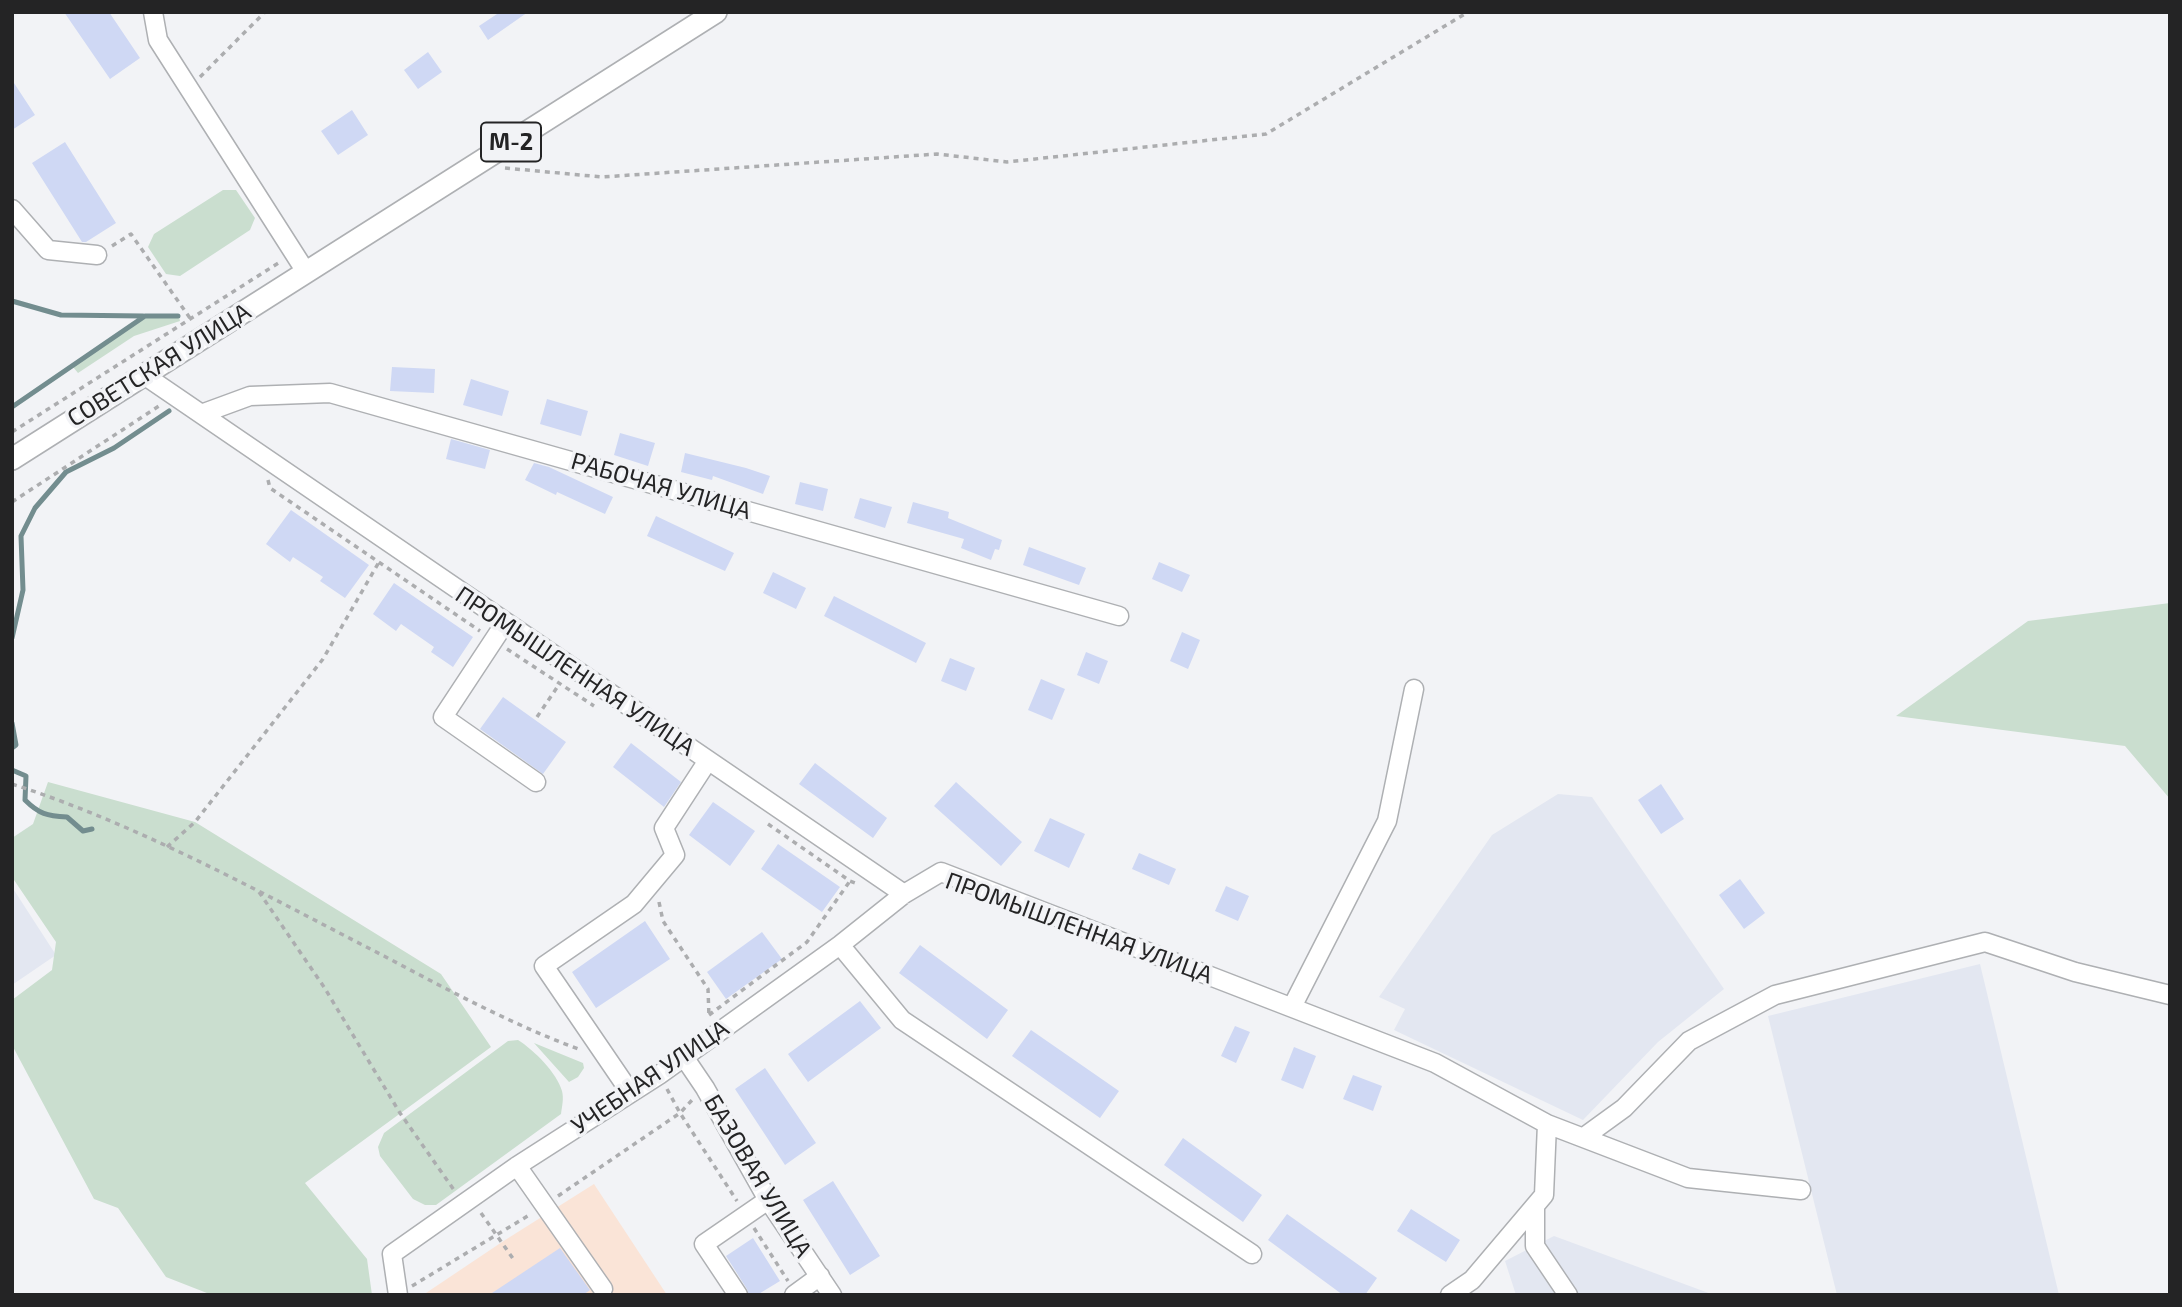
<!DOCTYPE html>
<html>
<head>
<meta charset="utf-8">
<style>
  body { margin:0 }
  #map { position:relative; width:2182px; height:1307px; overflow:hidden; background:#f2f3f6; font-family:"Exo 2",sans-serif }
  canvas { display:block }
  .frame { position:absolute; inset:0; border:14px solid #242425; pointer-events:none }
</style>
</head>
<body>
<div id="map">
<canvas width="2182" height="1307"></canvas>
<div class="frame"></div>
</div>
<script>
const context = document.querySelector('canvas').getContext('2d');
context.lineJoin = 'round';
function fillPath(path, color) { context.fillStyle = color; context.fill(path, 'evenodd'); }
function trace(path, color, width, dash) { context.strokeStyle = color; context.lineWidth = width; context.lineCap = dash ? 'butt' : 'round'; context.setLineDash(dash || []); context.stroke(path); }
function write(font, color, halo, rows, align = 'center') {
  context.font = font + ' "Exo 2",sans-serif'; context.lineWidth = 7; context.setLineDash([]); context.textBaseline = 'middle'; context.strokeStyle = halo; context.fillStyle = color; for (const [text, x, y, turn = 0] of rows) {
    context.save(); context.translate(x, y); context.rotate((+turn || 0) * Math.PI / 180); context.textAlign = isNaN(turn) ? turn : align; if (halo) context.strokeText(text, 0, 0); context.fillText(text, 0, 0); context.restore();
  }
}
fillPath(new Path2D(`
  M 1558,794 L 1592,797 L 1724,989 L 1658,1042 L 1583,1120 L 1394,1030 L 1405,1009 L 1379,997 L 1492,835 Z
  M 12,887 L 56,955 L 12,985 Z
  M 1980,964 L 2059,1295 L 1837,1295 L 1768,1016 Z
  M 1554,1236 L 1714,1295 L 1516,1295 L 1505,1261 Z`), '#e3e7f1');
fillPath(new Path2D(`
  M 594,1184 L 667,1295 L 423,1295 L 502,1242 Z`), '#fae4d7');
fillPath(new Path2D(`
  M 223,190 L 236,190 L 255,218 L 250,230 L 180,276 L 166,274 L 148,247 L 154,234 Z
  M 179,317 L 180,321 L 134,336 L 78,373 L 73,367 L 145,318 Z
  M 2170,603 L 2170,799 L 2125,746 L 1896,716 L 2028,621 Z
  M 48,782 L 195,822 L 441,974 L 491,1047 L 305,1183 L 367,1259 L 372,1295 L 212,1295 L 166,1277 L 118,1208 L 94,1199 L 12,1045 L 12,1000 L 52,970 L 56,942 L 12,877 L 12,838 L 33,824 Z
  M 518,1040 C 534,1050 557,1073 562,1091 C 564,1099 562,1106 561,1114 L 436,1205 L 425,1205 L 413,1199 L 380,1156 L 378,1147 L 384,1133 L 508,1041 Z
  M 534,1043 L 583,1063 L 584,1068 L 578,1077 L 569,1082 Z`), '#cadecf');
trace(new Path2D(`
  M 12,301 L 61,315 L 143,316
  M 12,407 L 145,316 L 178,316
  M 12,638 L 23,590 L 21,536 L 35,508 L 66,472 L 114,448 L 169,411
  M 12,723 L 16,745 L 12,748
  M 12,770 L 26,776 L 25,800 C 39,814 47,816 67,817 L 83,831 L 92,829`), '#738d8f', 5);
fillPath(new Path2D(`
  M 64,12 L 109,12 L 140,58 L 110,79 Z
  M 500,12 L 528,12 L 488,40 L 479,26 Z
  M 428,52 L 442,72 L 418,89 L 404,70 Z
  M 12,80 L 35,115 L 12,130 Z
  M 352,110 L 368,135 L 338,155 L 321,131 Z
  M 65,142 L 116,223 L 86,242 L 82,242 L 32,163 Z
  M 392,367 L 435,369 L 434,393 L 390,391 Z
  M 471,379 L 509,391 L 502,416 L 463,405 Z
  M 547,399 L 588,411 L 581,436 L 540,424 Z
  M 620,433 L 655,443 L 648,466 L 614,455 Z
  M 451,439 L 490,450 L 485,469 L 446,459 Z
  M 685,453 L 746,468 L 770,476 L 763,494 L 713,476 L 712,480 L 681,472 Z
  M 534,463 L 549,467 L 613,497 L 605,514 L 557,492 L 556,495 L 525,480 Z
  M 800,482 L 828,489 L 823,511 L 795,504 Z
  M 860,498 L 892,507 L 885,528 L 854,518 Z
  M 913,502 L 949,512 L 948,518 L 1002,540 L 999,550 L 995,549 L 991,560 L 961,548 L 964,539 L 907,523 Z
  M 291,510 L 369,565 L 345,598 L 320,581 L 323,577 L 293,557 L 290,562 L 266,544 Z
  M 656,516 L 734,553 L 725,571 L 647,536 Z
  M 1029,547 L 1086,568 L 1079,585 L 1023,565 Z
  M 1159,562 L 1190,575 L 1182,592 L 1152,579 Z
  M 773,572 L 806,588 L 796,609 L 763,593 Z
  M 394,583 L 473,637 L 453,667 L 431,652 L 434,647 L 401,624 L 396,631 L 373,614 Z
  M 834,596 L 926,643 L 916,663 L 824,616 Z
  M 1182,632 L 1200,640 L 1188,669 L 1170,661 Z
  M 1086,652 L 1108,661 L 1099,684 L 1077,675 Z
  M 950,658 L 975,668 L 966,691 L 941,681 Z
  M 1041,679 L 1065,689 L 1052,720 L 1028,710 Z
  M 503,697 L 566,742 L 543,774 L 480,729 Z
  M 631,743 L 681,782 L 664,807 L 613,767 Z
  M 815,763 L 887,818 L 873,838 L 799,784 Z
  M 956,782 L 1022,842 L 1001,866 L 934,806 Z
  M 1661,784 L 1684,819 L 1661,834 L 1638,800 Z
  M 713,802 L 755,831 L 730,866 L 689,835 Z
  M 1050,818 L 1085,834 L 1069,868 L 1034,851 Z
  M 778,844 L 840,887 L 822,912 L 761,869 Z
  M 1139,853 L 1176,869 L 1169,885 L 1132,869 Z
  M 1740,879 L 1765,913 L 1744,929 L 1719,895 Z
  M 1226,886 L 1249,896 L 1238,921 L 1215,911 Z
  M 645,921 L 670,959 L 596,1008 L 572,972 Z
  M 762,932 L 782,959 L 726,999 L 707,972 Z
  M 920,945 L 1008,1010 L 987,1039 L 899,973 Z
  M 860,1001 L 881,1028 L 808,1082 L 788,1054 Z
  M 1235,1026 L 1250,1032 L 1236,1063 L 1221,1056 Z
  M 1031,1030 L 1119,1091 L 1100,1118 L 1012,1056 Z
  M 1294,1047 L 1316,1056 L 1303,1089 L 1281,1080 Z
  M 765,1068 L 816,1143 L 785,1165 L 735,1089 Z
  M 1353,1075 L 1382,1086 L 1373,1111 L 1343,1099 Z
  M 1183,1138 L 1262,1195 L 1243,1222 L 1164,1165 Z
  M 833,1181 L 880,1256 L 850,1275 L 803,1200 Z
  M 1411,1209 L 1460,1240 L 1446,1262 L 1397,1231 Z
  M 1287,1214 L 1377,1278 L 1365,1295 L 1343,1295 L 1268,1240 Z
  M 753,1238 L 780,1281 L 757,1295 L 749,1295 L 747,1289 L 726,1256 Z
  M 560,1248 L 590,1290 L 583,1295 L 489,1295 Z`), '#cfd8f4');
const minor = new Path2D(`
  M 153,12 L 158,40 L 306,272
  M 12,209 L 48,250 L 97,255
  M 144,375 L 904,894
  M 201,414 L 250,396 L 330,393 L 1119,616
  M 505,623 L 443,717 L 536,782
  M 840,945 L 902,1020 L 1252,1254
  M 1292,1007 L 1387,821 L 1414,689
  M 684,1057 L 705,1088 L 768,1200 L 832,1295
  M 630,1092 L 544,966 L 634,904 L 675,855 L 664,828 L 707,762
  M 1584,1137 L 1624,1108 L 1689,1041 L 1775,995 L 1985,942 L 2075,972 L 2170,995
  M 517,1166 L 603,1289
  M 1535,1206 L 1535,1246 L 1568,1295
  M 398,1295 L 392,1254 L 517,1166 L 659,1075 L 840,945 L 904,894 L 941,872 L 1435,1063 L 1547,1124 L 1688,1178 L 1801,1190
  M 738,1295 L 704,1244 L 768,1200
  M 794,1295 L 820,1276
  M 1450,1295 L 1472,1280 L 1544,1195 L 1547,1124`);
const major = new Path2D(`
  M 12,459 L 716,12`);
trace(minor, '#aeb0b3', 21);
trace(major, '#aeb0b3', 24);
trace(new Path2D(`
  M 200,77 L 265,12
  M 505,168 L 602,177 L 937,154 L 1007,162 L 1266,134 L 1468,12
  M 112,246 L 131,234 L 192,321
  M 12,432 L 280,262
  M 268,480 L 270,488 L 480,631
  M 12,502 L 159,406
  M 507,649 L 594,706
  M 537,717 L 560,683
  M 12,784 C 142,826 263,894 384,956 C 448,990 513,1025 581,1050
  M 768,824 L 850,881 L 858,884
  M 167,847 L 195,822 L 323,659 L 379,562
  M 259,892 L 324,987 L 400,1113 L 454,1190
  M 659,902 L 663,921 L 708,989 L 709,1017
  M 709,1015 L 807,942 L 850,881
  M 667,1089 L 680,1113 L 737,1201
  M 558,1196 L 680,1113 L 693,1099
  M 481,1213 L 514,1260
  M 754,1228 L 788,1281
  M 412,1286 L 531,1214`), '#acadaf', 3.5, [5, 5]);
trace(minor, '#fff', 18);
trace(major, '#fff', 21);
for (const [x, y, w] of [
  [511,142,60]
]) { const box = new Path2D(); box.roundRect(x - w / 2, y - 19.5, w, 39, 5); context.fillStyle = '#f2f3f6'; context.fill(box); trace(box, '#242425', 2); }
write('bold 23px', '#242425', null, [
  ["М-2",511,142]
]);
write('24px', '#242425', '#f2f3f6', [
  ["СОВЕТСКАЯ УЛИЦА",159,365,-32],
  ["РАБОЧАЯ УЛИЦА",661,486,16],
  ["ПРОМЫШЛЕННАЯ УЛИЦА",575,671,34],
  ["ПРОМЫШЛЕННАЯ УЛИЦА",1079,928,20],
  ["УЧЕБНАЯ УЛИЦА",650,1077,-34],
  ["БАЗОВАЯ УЛИЦА",758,1176,59]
]);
</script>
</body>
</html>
